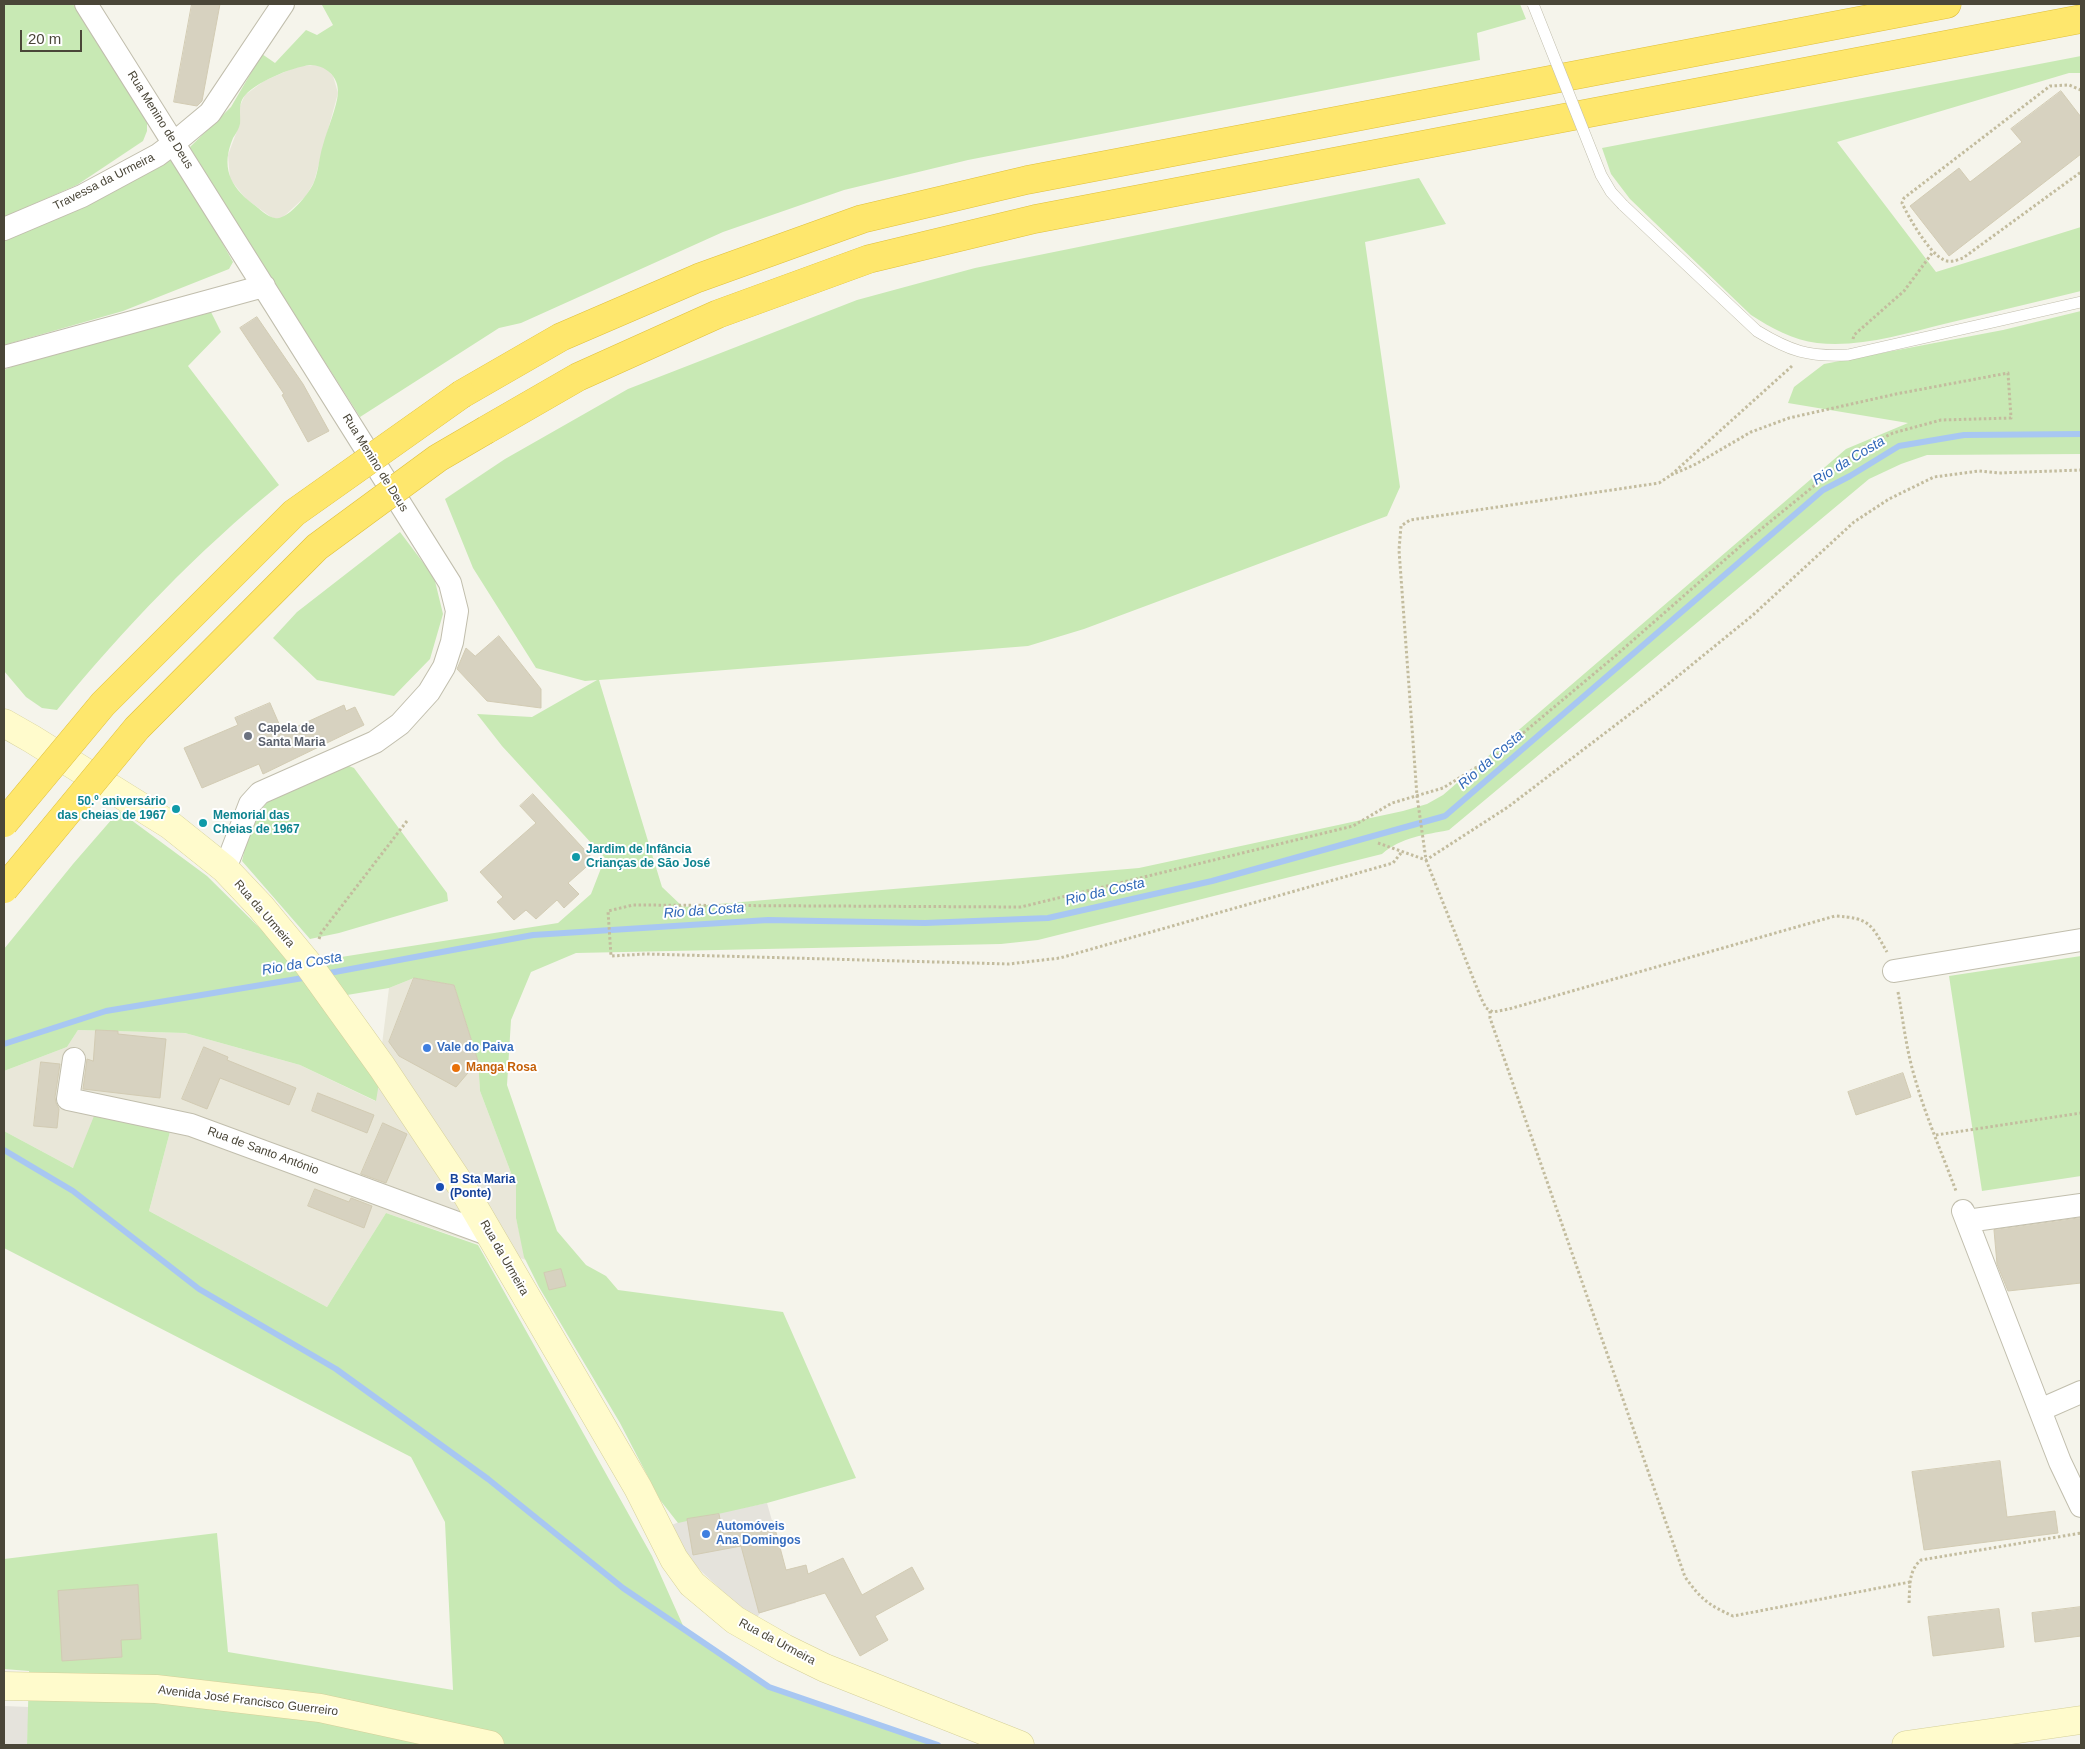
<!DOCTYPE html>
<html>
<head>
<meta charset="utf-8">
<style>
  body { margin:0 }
  #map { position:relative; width:2085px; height:1749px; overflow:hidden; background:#f5f4eb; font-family:Arial,sans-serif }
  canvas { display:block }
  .frame { position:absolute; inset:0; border:5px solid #4a4638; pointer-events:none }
  .scale { position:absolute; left:20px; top:30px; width:62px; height:22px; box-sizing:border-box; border:2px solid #4a4638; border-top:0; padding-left:6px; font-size:15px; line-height:18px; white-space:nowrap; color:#4a4638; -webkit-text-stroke:4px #fff; paint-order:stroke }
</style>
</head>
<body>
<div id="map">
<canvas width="2085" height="1749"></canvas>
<div class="frame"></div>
<div class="scale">20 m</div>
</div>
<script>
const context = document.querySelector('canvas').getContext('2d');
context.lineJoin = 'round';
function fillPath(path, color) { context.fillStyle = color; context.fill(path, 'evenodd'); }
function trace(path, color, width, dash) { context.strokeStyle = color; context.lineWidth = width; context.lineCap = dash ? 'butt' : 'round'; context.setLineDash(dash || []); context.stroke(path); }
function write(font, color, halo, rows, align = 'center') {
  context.font = font + ' Arial,sans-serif'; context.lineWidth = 4; context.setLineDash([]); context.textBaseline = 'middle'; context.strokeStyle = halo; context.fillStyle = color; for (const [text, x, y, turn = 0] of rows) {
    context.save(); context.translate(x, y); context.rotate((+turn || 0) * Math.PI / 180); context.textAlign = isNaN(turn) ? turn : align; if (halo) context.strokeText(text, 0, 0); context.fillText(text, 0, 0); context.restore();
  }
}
fillPath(new Path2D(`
  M 316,65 L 326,68 L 333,76 L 338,93 L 314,182 L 306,196 L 282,218 L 276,219 L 271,217 L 246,199 L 230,179 L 228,155 L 240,123 L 240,106 L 245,95 L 264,81 L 298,66 Z
  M 414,978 L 454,985 L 478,1061 L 480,1091 L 516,1186 L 516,1218 L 526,1260 L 386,1213 L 327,1307 L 149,1211 L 171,1128 L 73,1168 L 4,1131 L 4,1071 L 67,1047 L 78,1030 L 185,1033 L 300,1065 L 375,1101 L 389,988 Z`), '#e9e7d9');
fillPath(new Path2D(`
  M 767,1503 L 786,1570 L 806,1565 L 810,1581 L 791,1587 L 796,1603 L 760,1613 L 756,1619 L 733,1601 L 701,1571 L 690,1559 L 669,1526 L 687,1519 Z
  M 4,1706 L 29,1707 L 27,1745 L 4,1745 Z`), '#e5e3dc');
fillPath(new Path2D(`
  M 4,4 L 73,4 L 147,120 L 147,131 L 143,141 L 77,185 L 4,217 Z
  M 323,4 L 1520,4 L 1526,19 L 1477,33 L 1480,60 L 968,160 L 844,190 L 723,232 L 521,323 L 499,328 L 360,417 L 194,157 L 190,147 L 231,107 L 262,54 L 275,63 L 306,30 L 317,35 L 333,25 L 322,5 ZM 310,65 C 325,65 339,76 338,93 C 337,107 327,130 323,145 C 319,157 319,170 314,182 C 310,193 287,221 275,218 C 267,217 259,208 253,204 C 229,186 221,166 233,138 C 236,133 239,129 240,124 C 241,115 238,106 243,98 C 253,83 292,67 310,65 Z
  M 2081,56 L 2081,73 L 2069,73 L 1837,142 L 1936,272 L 2081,227 L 2081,291 C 2036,302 1990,313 1944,324 C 1904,334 1859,348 1817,343 C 1793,340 1771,328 1751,315 L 1630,199 L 1611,174 L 1602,148 Z
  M 175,158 L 233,262 L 229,269 L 123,311 L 4,345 L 4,238 L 48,221 Z
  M 1419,178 L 1446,224 L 1365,242 L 1400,487 L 1387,516 L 1084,629 L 1028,646 L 599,680 L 662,887 L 683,907 L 1139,868 L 1403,811 L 1427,804 L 1443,795 L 1846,449 L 1908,423 L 1788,403 L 1794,387 L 1824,364 L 2003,330 L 2081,311 L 2081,454 L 1927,455 L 1901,464 L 1869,479 L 1449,830 C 1425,835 1401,837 1382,854 L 1038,940 L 1001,944 L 576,953 L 531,972 L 511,1020 L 507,1085 L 557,1231 L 586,1265 L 606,1276 L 618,1290 L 783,1312 L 856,1478 L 767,1503 L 678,1523 L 660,1500 L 620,1423 L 539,1287 L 524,1257 L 516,1218 L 516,1186 L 480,1091 L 478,1061 L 454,985 L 414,978 L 389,988 L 347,995 L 322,960 L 558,923 L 591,894 L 605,858 L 502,746 L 477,714 L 532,717 L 597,680 L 585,681 L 536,668 L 473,568 L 445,499 L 505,459 L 628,389 L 857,300 L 975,268 Z
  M 211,312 L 221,332 L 188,366 L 279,485 C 197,552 124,628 57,710 L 42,708 L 26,697 L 4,671 L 4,370 L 34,357 Z
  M 400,532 L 434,577 L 443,614 L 430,659 L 394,696 L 317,680 L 273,638 L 297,612 Z
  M 344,764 L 354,768 L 447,893 L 448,901 L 339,933 L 310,939 L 242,861 L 250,827 L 267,802 Z
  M 119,811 L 207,876 L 286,954 L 379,1083 L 376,1101 L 300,1065 L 185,1033 L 78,1030 L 67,1047 L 4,1071 L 4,949 L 73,864 Z
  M 2081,956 L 2081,1176 L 1982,1191 L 1949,976 Z
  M 94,1116 L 171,1128 L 149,1211 L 327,1307 L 386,1213 L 478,1245 L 652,1556 L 685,1630 L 769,1687 L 938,1745 L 27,1745 L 29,1671 L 4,1669 L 4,1559 L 217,1533 L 228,1652 L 453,1690 L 445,1522 L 411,1457 L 4,1248 L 4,1131 L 73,1168 Z`), '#c8e9b4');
trace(new Path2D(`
  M 324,974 L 533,935 L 768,920 L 925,923 L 1048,918 L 1212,881 L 1445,816 L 1823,490 L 1850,476 L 1899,446 L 1964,435 L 2081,434
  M 4,1044 L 106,1011 L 309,977
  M 4,1150 L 73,1191 L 199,1289 L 336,1369 L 488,1479 L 623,1588 L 769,1687 L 938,1745`), '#a8c7f2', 6);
const building = new Path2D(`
  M 192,4 L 220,4 L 202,101 L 197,106 L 174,102 Z
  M 2061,91 L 2081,117 L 2081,154 L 1949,256 L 1910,206 L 1959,168 L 1970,182 L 2022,142 L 2011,129 Z
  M 257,317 L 303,384 L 329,431 L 308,442 L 282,395 L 284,394 L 240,328 Z
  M 499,636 L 541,689 L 541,708 L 487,701 L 457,669 L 466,648 L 475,656 Z
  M 270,703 L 283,733 L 344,705 L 346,711 L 355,707 L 364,725 L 263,774 L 259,764 L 202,788 L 184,748 L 238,725 L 235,718 Z
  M 533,794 L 594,860 L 568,883 L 579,894 L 564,908 L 557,900 L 536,919 L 526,910 L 514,920 L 497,902 L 503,897 L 480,872 L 536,823 L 520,806 Z
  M 414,978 L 454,985 L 478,1061 L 456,1087 L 399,1056 L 389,1042 Z
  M 96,1030 L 118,1031 L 118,1034 L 166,1039 L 160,1098 L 83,1089 L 87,1059 L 93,1061 Z
  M 204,1047 L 228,1057 L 227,1060 L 296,1088 L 289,1105 L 220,1078 L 207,1109 L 182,1099 Z
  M 41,1062 L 60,1064 L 55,1097 L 56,1103 L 59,1109 L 57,1128 L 34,1126 Z
  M 1903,1073 L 1911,1097 L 1856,1115 L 1848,1092 Z
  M 318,1093 L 374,1115 L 367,1133 L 312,1111 Z
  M 383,1123 L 407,1134 L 386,1183 L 361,1174 Z
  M 315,1189 L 349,1202 L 351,1198 L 372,1206 L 364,1228 L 308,1206 Z
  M 2081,1218 L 2081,1283 L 2008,1291 L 1997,1264 L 1994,1230 Z
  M 561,1269 L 566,1286 L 549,1290 L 544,1273 Z
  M 2000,1461 L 2007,1517 L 2055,1511 L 2058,1533 L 1924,1550 L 1912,1472 Z
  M 719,1514 L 723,1534 L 773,1521 L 786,1570 L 806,1565 L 808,1574 L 843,1558 L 862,1595 L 912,1567 L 924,1589 L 875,1616 L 888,1640 L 860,1656 L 825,1593 L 759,1613 L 741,1546 L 693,1555 L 687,1519 Z
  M 138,1585 L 141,1639 L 121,1640 L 122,1657 L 62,1661 L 58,1591 Z
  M 2081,1607 L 2081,1636 L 2035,1642 L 2032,1613 Z
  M 1999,1609 L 2004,1647 L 1933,1656 L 1928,1617 Z`);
fillPath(building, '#d7d2c0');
trace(building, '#d2cbb3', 1);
const lane = new Path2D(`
  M 1623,205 L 1757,331 C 1790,351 1808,357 1848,355 L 2081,302`);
const street = new Path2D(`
  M 86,4 L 450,583 L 457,611 L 452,642 L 444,667 L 429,692 L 400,724 L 375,742 L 260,793 L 250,804 L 225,869
  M 4,229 L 82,196 L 158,155 L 174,143 L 210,113 L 283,4
  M 4,357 L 264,286
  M 1894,971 L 2081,940
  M 74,1059 L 68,1099 L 191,1125 L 490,1235
  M 1963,1211 L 2060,1462 L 2081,1506
  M 1967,1221 L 2081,1205
  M 2040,1410 L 2081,1392`);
const secondary = new Path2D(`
  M 4,723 L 32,739 L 170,825 L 225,869 L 261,907 L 308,964 L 382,1067 L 464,1190 L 638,1488 L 674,1559 L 692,1584 L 735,1620 L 784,1648 L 825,1668 L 1020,1745
  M 4,1686 L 156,1689 L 320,1708 L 490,1745
  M 1906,1745 L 2081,1720`);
const highway = new Path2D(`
  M 462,394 L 561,337 L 698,278 L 862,219 L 1027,180 L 1947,4
  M 486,430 L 578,377 L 718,314 L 869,259 L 1035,219 L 2081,19`);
trace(lane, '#c1bead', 12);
trace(street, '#c1bead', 24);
trace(secondary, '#d5d09a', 29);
trace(highway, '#dfbf3b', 29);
trace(new Path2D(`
  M 2081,90 L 2069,85 L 2050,86 L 1904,198 L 1902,203 C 1909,218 1929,253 1944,260 C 1951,263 1957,260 1963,258 L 2081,172
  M 1853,339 L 1854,335 L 1904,291 L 1933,252
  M 1792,366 L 1671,475 L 1659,483 L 1410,520 L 1401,526 L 1399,550 L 1417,796 L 1426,860 L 1481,998 L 1486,1008 L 1493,1012 L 1509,1009 L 1835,916 C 1870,918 1871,924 1887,952
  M 1378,843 L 1426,860 L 1508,807 L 1651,698 L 1753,615 L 1854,522 L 1889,499 L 1934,477 L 1979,471 L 1999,473 L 2081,470
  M 1401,853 L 1393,863 L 1060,958 L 1009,964 L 646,954 L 611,956 L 608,911 L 633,905 L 1021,907 L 1353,826 L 1392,803 L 1443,788 L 1498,754 L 1614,657 L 1744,543 L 1858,450 L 1893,433 L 1941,420 L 2011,418 L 2008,373 L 1896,394 L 1789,418 L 1751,432 L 1696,464 L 1671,475
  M 319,939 L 321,933 L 407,821
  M 1898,992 C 1903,1019 1906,1048 1914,1075 C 1925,1115 1942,1153 1956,1191
  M 1490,1011 L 1490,1018 L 1685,1577 C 1701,1599 1708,1605 1733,1616 L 1910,1582
  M 1936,1135 L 2081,1113
  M 1909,1603 C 1910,1587 1908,1571 1921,1560 L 2081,1533`), '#c3bc9e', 3, [2.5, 2.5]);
trace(lane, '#fff', 11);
trace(street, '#fff', 22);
trace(secondary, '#fffbcc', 28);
trace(highway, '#fee76d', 28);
const laneBridge = new Path2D(`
  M 1533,4 L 1601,175 L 1611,192 L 1623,205`);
const highwayBridge = new Path2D(`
  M 4,823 L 103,704 L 294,513 L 462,394
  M 4,889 L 137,728 L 317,547 L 438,458 L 486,430`);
trace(laneBridge, '#c1bead', 12, []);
trace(highwayBridge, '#dfbf3b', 29, []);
trace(laneBridge, '#fff', 11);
trace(highwayBridge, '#fee76d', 28);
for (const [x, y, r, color] of [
  [248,736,5,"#6b7280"],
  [176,809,5,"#0f9aa8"],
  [203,823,5,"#0f9aa8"],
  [576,857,5,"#0f9aa8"],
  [427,1048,5,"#3f7fe0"],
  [456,1068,5,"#e8710a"],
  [440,1187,5,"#1a4fb4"],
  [706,1534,5,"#3f7fe0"]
]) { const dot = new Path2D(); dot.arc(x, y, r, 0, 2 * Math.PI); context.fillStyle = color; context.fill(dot); trace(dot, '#fff', 2); }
write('12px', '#4a4638', '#fff', [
  ["Rua Menino de Deus",160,120,58],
  ["Travessa da Urmeira",104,182,-27],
  ["Rua Menino de Deus",375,463,58],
  ["Rua da Urmeira",264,914,49],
  ["Rua de Santo António",263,1151,20],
  ["Rua da Urmeira",504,1258,60],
  ["Rua da Urmeira",777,1642,28],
  ["Avenida José Francisco Guerreiro",248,1701,7]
]);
write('bold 12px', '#5b616d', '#fff', [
  ["Capela de",258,729],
  ["Santa Maria",258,743]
], 'left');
write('bold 12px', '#0d838f', '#fff', [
  ["50.º aniversário",166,802,"right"],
  ["das cheias de 1967",166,816,"right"],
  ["Memorial das",213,816],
  ["Cheias de 1967",213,830],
  ["Jardim de Infância",586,850],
  ["Crianças de São José",586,864]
], 'left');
write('bold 12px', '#366cbe', '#fff', [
  ["Vale do Paiva",437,1048],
  ["Automóveis",716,1527],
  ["Ana Domingos",716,1541]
], 'left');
write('bold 12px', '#c56008', '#fff', [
  ["Manga Rosa",466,1068]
], 'left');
write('bold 12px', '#164399', '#fff', [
  ["B Sta Maria",450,1180],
  ["(Ponte)",450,1194]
], 'left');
write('italic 14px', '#2f67b8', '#fff', [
  ["Rio da Costa",1849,461,-31],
  ["Rio da Costa",1491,760,-41],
  ["Rio da Costa",1105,892,-13],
  ["Rio da Costa",704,911,-4],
  ["Rio da Costa",302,964,-10]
]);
</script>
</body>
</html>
